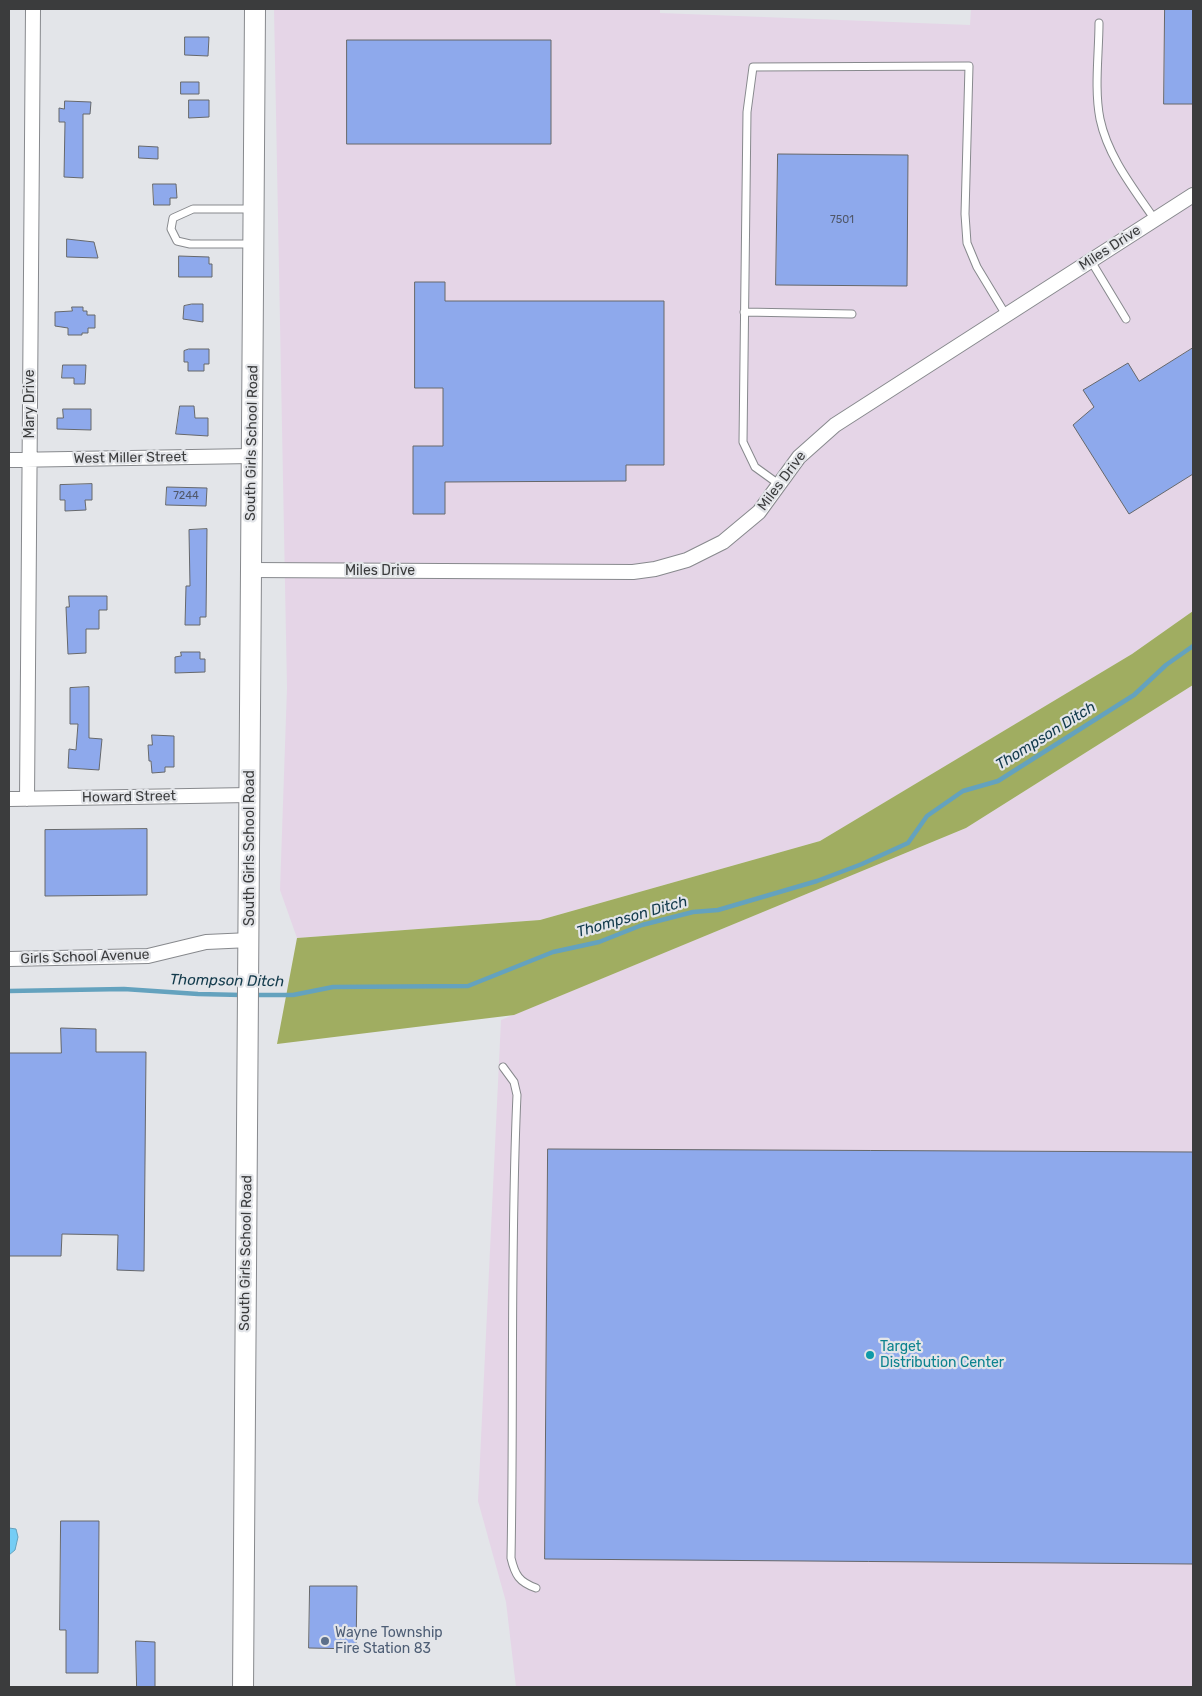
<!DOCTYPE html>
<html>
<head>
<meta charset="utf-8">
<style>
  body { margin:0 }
  #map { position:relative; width:1202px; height:1696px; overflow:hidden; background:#e3e5e9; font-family:Rubik,sans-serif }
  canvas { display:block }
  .frame { position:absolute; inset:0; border:10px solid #3b3c3d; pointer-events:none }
</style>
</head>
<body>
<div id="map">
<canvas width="1202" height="1696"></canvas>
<div class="frame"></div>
</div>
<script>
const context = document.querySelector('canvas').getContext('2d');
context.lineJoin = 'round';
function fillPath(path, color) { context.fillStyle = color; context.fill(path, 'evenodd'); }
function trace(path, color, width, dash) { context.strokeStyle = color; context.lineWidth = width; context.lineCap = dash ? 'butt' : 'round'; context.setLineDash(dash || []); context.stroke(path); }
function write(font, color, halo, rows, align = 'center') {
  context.font = font + ' Rubik,sans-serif'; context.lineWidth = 4.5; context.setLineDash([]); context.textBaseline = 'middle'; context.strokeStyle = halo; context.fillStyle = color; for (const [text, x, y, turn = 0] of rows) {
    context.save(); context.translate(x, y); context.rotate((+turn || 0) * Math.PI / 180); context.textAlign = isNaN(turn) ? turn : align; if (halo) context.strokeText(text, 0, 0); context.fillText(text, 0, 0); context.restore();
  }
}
fillPath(new Path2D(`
  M 274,9 L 660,9 L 660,13 L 970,25 L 971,9 L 1193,9 L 1193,611 L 1132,654 L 820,841 L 540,920 L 297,938 L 280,890 L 287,688 Z
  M 1193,685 L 1193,1687 L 516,1687 L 506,1602 L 478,1501 L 501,1020 L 966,828 Z`), '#e5d5e7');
fillPath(new Path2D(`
  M 1193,611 L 1193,685 L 966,828 L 514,1015 L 277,1044 L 297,938 L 540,920 L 820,841 L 1132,654 Z`), '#a0ad61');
const water = new Path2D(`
  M 9,1528 L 16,1529 L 18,1537 L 15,1550 L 9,1555 Z`);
fillPath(water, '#75cdf5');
trace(water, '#64a2be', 1);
trace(new Path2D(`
  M 9,991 L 124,989 L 198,994 L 242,995
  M 252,995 L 293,995 L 333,987 L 468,986 L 553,952 L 599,942 L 642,925 L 693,912 L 718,910 L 817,881 L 862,864 L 908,843 L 927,816 L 963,791 L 998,781 L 1134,695 L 1166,665 L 1193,646`), '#64a2be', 4.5);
const building = new Path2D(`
  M 1165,9 L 1193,9 L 1193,104 L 1164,104 Z
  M 185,37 L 209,37 L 208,56 L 185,55 Z
  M 347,40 L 551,40 L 551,144 L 347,144 Z
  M 181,82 L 199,82 L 199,94 L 181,94 Z
  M 189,100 L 209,100 L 209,117 L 189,118 Z
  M 65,101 L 91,102 L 90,114 L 83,114 L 83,178 L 64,177 L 65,122 L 59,122 L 59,108 L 64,109 Z
  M 139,146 L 158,147 L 158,159 L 139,158 Z
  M 778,154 L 908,155 L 907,286 L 776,285 Z
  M 153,184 L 176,184 L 177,198 L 170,198 L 170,205 L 154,205 Z
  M 67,239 L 94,242 L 98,258 L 67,257 Z
  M 179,256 L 209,257 L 209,264 L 212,264 L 212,277 L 179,277 Z
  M 415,282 L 445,282 L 445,301 L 664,301 L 664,465 L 626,465 L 626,481 L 445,482 L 445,514 L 413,514 L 413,446 L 443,446 L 443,388 L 415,388 Z
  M 192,304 L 203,304 L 203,322 L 183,319 L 184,306 Z
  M 72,307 L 83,307 L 83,311 L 87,311 L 87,315 L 95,315 L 95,328 L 88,328 L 88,333 L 82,333 L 82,335 L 68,335 L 68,328 L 55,326 L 55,312 L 72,311 Z
  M 1193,348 L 1193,474 L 1129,514 L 1073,425 L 1094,407 L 1083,390 L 1128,363 L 1139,381 Z
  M 189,349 L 209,349 L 209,364 L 204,364 L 204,371 L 188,371 L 188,362 L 184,362 L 184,351 Z
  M 63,365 L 86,365 L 85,384 L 74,384 L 74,378 L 62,378 Z
  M 180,406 L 194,406 L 195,418 L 208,418 L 208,436 L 176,434 Z
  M 63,409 L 91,409 L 91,430 L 57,429 L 57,418 L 63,418 Z
  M 92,484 L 92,500 L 85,500 L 86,510 L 65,511 L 65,500 L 60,500 L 60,485 Z
  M 167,487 L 207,488 L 206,506 L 166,505 Z
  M 207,529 L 206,617 L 200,617 L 200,625 L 185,625 L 186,586 L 190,586 L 189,530 Z
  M 69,596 L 107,596 L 107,610 L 99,610 L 99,629 L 86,629 L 86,653 L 68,654 L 66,607 L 69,607 Z
  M 181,652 L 200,652 L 200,659 L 205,659 L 205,672 L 175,673 L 175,657 L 181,656 Z
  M 89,687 L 89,738 L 102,739 L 99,770 L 68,768 L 69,749 L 76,750 L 78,724 L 70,724 L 70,688 Z
  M 152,735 L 174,736 L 174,767 L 165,767 L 165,772 L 152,773 L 151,761 L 149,761 L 148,745 L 152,745 Z
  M 147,829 L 147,895 L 45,896 L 45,830 Z
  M 61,1028 L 96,1029 L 96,1052 L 146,1052 L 144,1271 L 117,1270 L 118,1235 L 62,1234 L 61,1256 L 9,1256 L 9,1053 L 61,1053 Z
  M 548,1149 L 1193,1152 L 1193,1564 L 545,1559 Z
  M 61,1521 L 99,1521 L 98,1673 L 66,1673 L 66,1630 L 60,1630 Z
  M 310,1586 L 357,1586 L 356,1649 L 309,1648 Z
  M 136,1641 L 155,1642 L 155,1687 L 137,1687 Z`);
fillPath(building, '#8ea9ec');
trace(building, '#66686b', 1);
const service = new Path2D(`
  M 1099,23 C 1099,53 1094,89 1100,119 C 1108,157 1134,189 1155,220
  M 251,244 L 190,244 L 177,241 L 171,229 L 173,218 L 193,209 L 253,209
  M 1091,261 L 1126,319
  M 744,312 L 852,314
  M 780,485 L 755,467 L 743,442 L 747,112 L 753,67 L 969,66 L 965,214 L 967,243 L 977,267 L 1006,315
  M 503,1067 L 514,1082 L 517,1095 C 510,1249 514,1404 511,1558 C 515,1575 519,1582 536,1588`);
const minor = new Path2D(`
  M 9,460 L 252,456
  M 251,570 L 633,572 L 655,569 L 687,560 L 723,542 L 759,512 L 799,457 L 835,425 L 1193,195
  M 9,799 L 250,795
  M 27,799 L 33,9
  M 9,959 L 148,956 L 206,942 L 250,940`);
const secondary = new Path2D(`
  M 243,1687 L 255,9`);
trace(service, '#87898d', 9);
trace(minor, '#87898d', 16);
trace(secondary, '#87898d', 22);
trace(service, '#fff', 7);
trace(minor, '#fff', 14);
trace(secondary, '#fff', 20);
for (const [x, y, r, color] of [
  [870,1355,5,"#0f9aa8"],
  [325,1641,5,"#5c6f8a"]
]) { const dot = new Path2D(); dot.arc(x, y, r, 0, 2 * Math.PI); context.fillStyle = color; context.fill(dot); trace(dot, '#e3e5e9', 2); }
write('11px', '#505769', null, [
  ["7501",842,220],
  ["7244",186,496]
]);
write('14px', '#3b3c3d', '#e3e5e9', [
  ["Miles Drive",1110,248,-33],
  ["Mary Drive",30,404,-90],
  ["South Girls School Road",252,443,-89],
  ["West Miller Street",130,458,-1],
  ["Miles Drive",782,481,-53],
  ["Miles Drive",380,571],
  ["Howard Street",129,797,-1],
  ["South Girls School Road",250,848,-90],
  ["Girls School Avenue",85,957,-2],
  ["South Girls School Road",246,1253,-89]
]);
write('14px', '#0d838f', '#e3e5e9', [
  ["Target",880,1347],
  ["Distribution Center",880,1363]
], 'left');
write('14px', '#4e5e75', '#e3e5e9', [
  ["Wayne Township",335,1633],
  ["Fire Station 83",335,1649]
], 'left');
write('italic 15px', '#123a4b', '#e3e5e9', [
  ["Thompson Ditch",1046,736,-32],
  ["Thompson Ditch",632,917,-16],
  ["Thompson Ditch",227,981,1]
]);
</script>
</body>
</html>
